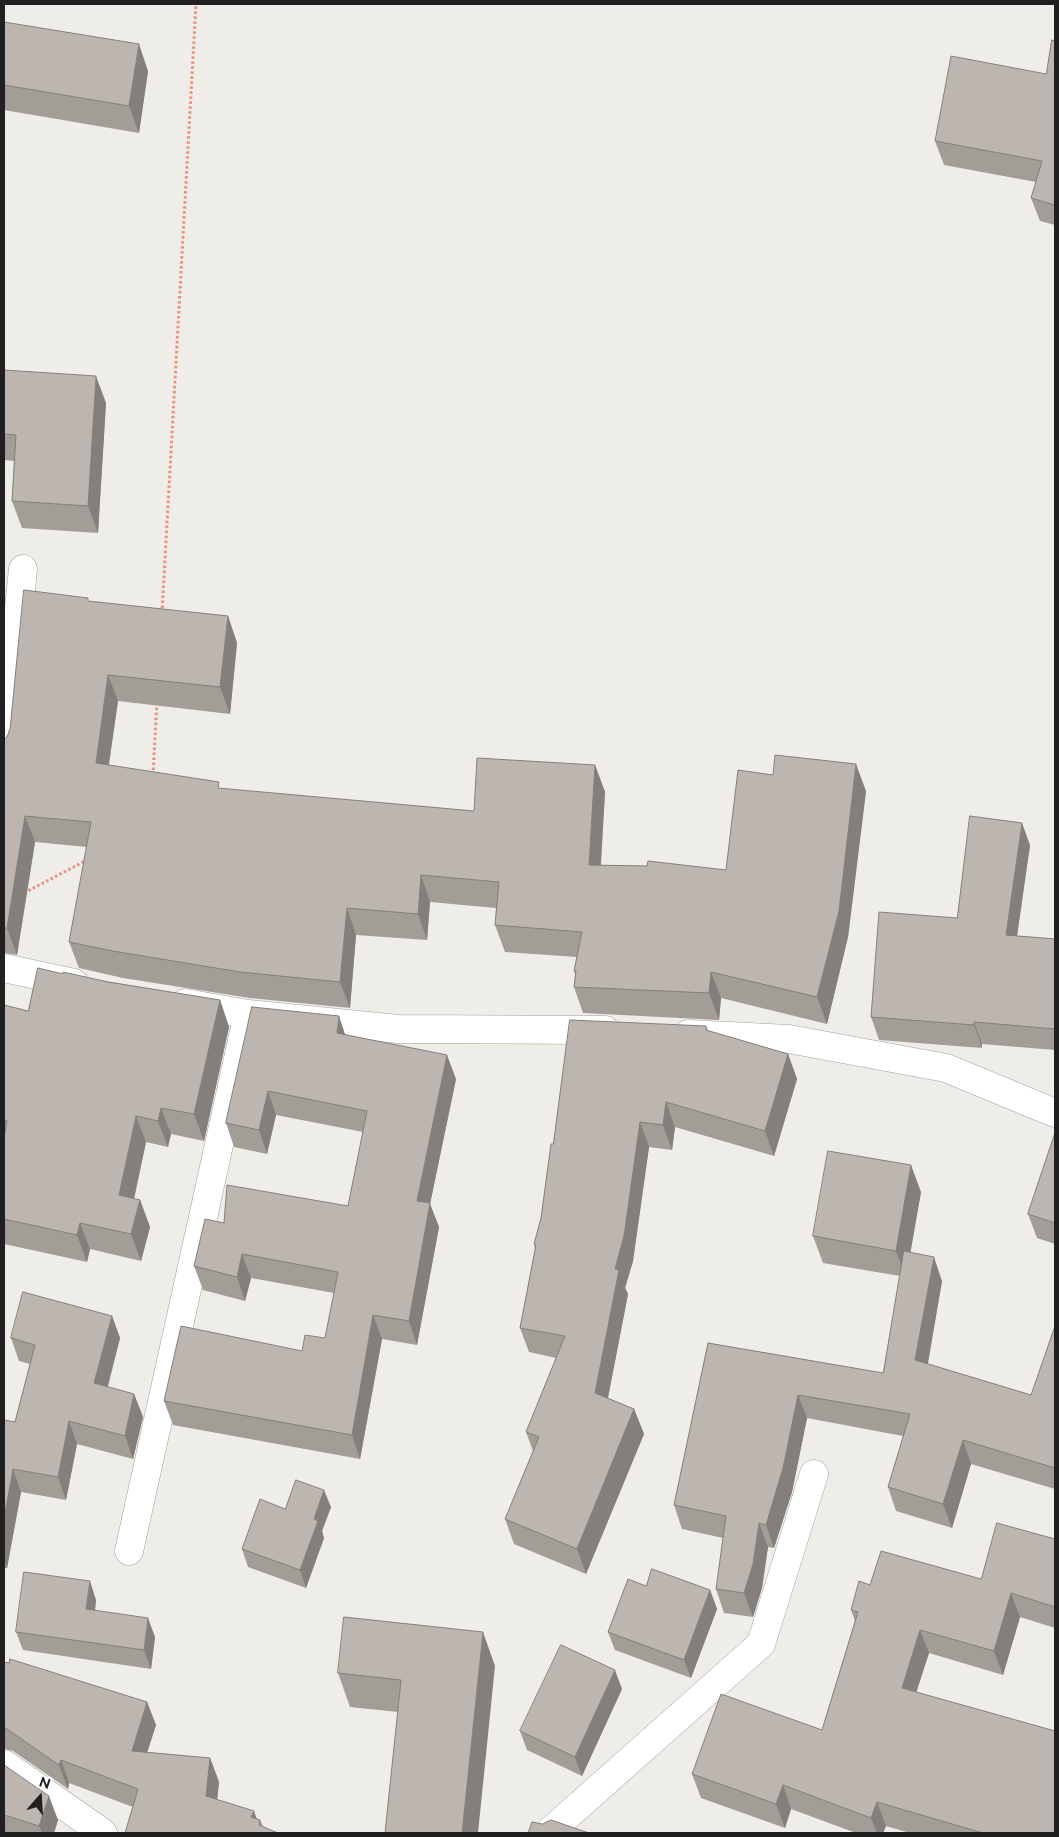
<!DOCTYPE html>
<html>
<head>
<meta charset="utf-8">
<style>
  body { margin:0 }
  #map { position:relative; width:1059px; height:1837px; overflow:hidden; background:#efede7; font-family:Raleway,sans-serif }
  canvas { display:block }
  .frame { position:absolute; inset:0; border:5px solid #202020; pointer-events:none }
  .north { position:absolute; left:15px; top:1772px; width:50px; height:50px; -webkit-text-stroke:4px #fff; paint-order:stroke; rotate:19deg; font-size:14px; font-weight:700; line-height:20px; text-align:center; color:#202020 }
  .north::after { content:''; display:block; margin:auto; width:18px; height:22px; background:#202020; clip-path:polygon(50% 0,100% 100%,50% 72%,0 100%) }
</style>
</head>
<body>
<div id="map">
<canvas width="1059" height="1837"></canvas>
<div class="frame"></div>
<div class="north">N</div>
</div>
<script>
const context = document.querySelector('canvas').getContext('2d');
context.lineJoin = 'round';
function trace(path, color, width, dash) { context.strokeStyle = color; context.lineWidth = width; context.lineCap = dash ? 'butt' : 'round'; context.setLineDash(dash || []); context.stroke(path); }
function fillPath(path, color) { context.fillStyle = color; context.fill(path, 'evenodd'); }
const minor = new Path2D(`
  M 4,754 L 23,569
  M 4,968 L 74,983
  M 185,1003 L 248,1014 L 398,1029 L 605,1030
  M 688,1034 L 789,1039 L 946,1068 L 1055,1113
  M 129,1551 L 248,1014
  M 4,1764 L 103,1833
  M 548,1833 L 761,1644 L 814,1474`);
trace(minor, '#a1a1a1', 29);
trace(new Path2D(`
  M 162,613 L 196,4
  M 153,775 L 157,701
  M 24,893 L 87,860`), '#ee8f7a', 3, [2.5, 2.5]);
trace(minor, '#fff', 28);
fillPath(new Path2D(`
  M 4,22 L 148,71 L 139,133 L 4,110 Z
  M 1055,41 L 1055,225 L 1040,221 L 1031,198 L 1036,182 L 944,165 L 935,141 L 1046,74 Z
  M 4,370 L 106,403 L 98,533 L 22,528 L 12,501 L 14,461 L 4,460 Z
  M 90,602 L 228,616 L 237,643 L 230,714 L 118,701 L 109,765 L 221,789 L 474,811 L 595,765 L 605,792 L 601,865 L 726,870 L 866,791 L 848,937 L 827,1024 L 721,998 L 719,1020 L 583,1013 L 574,987 L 575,974 L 574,971 L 577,957 L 505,952 L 495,925 L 496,908 L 430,902 L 427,940 L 356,935 L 350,1008 L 250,998 L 123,978 L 79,968 L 69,942 L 87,847 L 35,842 L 17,955 L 4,953 L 4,739 L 7,737 Z
  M 1030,845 L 1017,936 L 1055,939 L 1055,1050 L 982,1044 L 982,1048 L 879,1040 L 871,1017 L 957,918 Z
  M 63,974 L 220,1000 L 229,1027 L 204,1141 L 171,1134 L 168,1147 L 146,1142 L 134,1199 L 140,1200 L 150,1227 L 141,1261 L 90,1249 L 87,1262 L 4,1244 L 4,1005 L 28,1011 Z
  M 252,1007 L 346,1035 L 456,1079 L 430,1204 L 439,1227 L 417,1345 L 382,1339 L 360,1459 L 173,1425 L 164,1401 L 302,1351 L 325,1338 L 334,1293 L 251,1278 L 245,1301 L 203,1290 L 194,1266 L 224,1223 L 348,1206 L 363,1132 L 276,1115 L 267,1154 L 234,1147 L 226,1123 Z
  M 706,1026 L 708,1031 L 788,1054 L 797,1079 L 774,1156 L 675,1127 L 672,1150 L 649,1147 L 633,1261 L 625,1288 L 628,1294 L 608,1398 L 634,1409 L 644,1434 L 586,1574 L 514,1544 L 505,1519 L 533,1451 L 526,1432 L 556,1358 L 529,1352 L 520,1328 L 535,1249 L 534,1244 L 541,1218 L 553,1144 Z
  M 1055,1133 L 1055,1244 L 1037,1238 L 1028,1214 Z
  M 921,1192 L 910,1253 L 942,1281 L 928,1364 L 1031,1395 L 1055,1326 L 1055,1489 L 971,1464 L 952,1528 L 896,1511 L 888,1487 L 903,1436 L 807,1418 L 792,1492 L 774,1548 L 768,1547 L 762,1588 L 753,1617 L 724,1613 L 716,1589 L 723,1538 L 682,1529 L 674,1505 L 708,1343 L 883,1373 L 900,1276 L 823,1263 L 813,1236 Z
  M 112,1316 L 120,1338 L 108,1387 L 134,1394 L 143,1417 L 133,1459 L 77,1444 L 66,1500 L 21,1492 L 7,1568 L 4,1568 L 4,1420 L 15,1422 L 30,1364 L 19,1361 L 11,1338 Z
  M 331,1507 L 322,1531 L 324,1538 L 306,1588 L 248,1567 L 242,1549 L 285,1509 Z
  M 1055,1539 L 1055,1628 L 1020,1617 L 1003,1675 L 929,1653 L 916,1692 L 1055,1833 L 910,1833 L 886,1826 L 883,1833 L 856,1833 L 791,1809 L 785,1828 L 701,1798 L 692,1774 L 822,1730 L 855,1621 L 851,1610 L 870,1585 L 981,1579 Z
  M 646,1586 L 710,1590 L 717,1609 L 691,1678 L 615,1650 L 608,1632 Z
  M 96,1600 L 95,1611 L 155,1637 L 151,1669 L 23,1650 L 16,1632 Z
  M 4,1662 L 147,1702 L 156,1725 L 147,1752 L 210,1758 L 219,1782 L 217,1800 L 260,1820 L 263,1826 L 133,1807 L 69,1783 L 68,1789 L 13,1751 L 4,1749 Z
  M 495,1666 L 398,1712 L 350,1707 L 338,1673 Z
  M 622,1689 L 582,1776 L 527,1750 L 520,1731 Z
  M 4,1765 L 58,1820 L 54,1833 L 4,1833 Z`), '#a39d97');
fillPath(new Path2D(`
  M 139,44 L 148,71 L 139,133 L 129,106 Z
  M 96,376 L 106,403 L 98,533 L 88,506 Z
  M 228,616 L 237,643 L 230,714 L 220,687 Z
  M 108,675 L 118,701 L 105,789 L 96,763 Z
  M 856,764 L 866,791 L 848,937 L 827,1024 L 817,997 Z
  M 595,765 L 605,792 L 599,891 L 589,865 Z
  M 25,816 L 35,842 L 17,955 L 7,928 Z
  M 1022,823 L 1030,845 L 1014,957 L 1006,935 Z
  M 421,875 L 430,902 L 427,940 L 418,914 Z
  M 347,908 L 356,935 L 350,1008 L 340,982 Z
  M 711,972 L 721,998 L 719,1020 L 709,993 Z
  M 220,1000 L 229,1027 L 204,1141 L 194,1114 Z
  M 339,1016 L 347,1040 L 337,1033 Z
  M 974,1022 L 982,1044 L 982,1048 L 974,1025 Z
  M 788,1054 L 797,1079 L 774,1156 L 765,1131 Z
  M 447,1055 L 456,1079 L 430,1204 L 439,1227 L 417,1345 L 409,1321 L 417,1201 Z
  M 268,1091 L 276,1115 L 267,1154 L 259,1130 Z
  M 666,1102 L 675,1127 L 672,1150 L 663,1125 Z
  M 161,1108 L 171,1134 L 168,1147 L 158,1121 Z
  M 136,1116 L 146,1142 L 129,1222 L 119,1195 Z
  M 640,1122 L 649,1147 L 633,1261 L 625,1288 L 628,1294 L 604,1418 L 595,1393 L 615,1269 Z
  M 911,1165 L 921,1192 L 906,1278 L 896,1251 Z
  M 140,1200 L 150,1227 L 141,1261 L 131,1234 Z
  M 80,1223 L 90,1249 L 87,1262 L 77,1235 Z
  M 242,1254 L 251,1278 L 245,1301 L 237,1277 Z
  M 934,1257 L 942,1281 L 924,1384 L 915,1360 Z
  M 373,1315 L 382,1339 L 360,1459 L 352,1435 Z
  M 112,1316 L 120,1338 L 102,1406 L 94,1383 Z
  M 134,1394 L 143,1417 L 133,1459 L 125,1436 Z
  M 798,1395 L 807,1418 L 792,1492 L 774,1548 L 766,1525 Z
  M 634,1409 L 644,1434 L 586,1574 L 577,1549 Z
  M 69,1421 L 77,1444 L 66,1500 L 58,1477 Z
  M 963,1440 L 971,1464 L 952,1528 L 943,1504 Z
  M 13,1469 L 21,1492 L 7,1568 L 4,1559 L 4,1519 Z
  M 324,1490 L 331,1507 L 322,1531 L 324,1538 L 306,1588 L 300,1570 L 314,1519 Z
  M 759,1523 L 768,1547 L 762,1588 L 753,1617 L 744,1593 Z
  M 90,1581 L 96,1600 L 93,1628 L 86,1609 Z
  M 710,1590 L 717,1609 L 691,1678 L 684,1660 Z
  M 1011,1593 L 1020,1617 L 1003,1675 L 994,1651 Z
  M 148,1618 L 155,1637 L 151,1669 L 144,1650 Z
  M 920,1630 L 929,1653 L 910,1712 L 902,1688 Z
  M 483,1632 L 495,1666 L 478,1833 L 462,1833 Z
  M 615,1670 L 622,1689 L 582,1776 L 575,1757 Z
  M 147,1702 L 156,1725 L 140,1775 L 132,1751 Z
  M 210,1758 L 219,1782 L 215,1820 L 206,1796 Z
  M 61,1760 L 69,1783 L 68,1789 L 59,1765 Z
  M 783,1785 L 791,1809 L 785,1828 L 776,1804 Z
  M 49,1796 L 58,1820 L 54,1833 L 42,1833 L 39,1826 Z
  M 877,1802 L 886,1826 L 883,1833 L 877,1833 L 871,1818 Z
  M 254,1811 L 262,1833 L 251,1817 Z`), '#847f7b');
const building = new Path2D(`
  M 4,22 L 139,44 L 129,106 L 4,85 Z
  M 1052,40 L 1055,41 L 1055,205 L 1031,198 L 1042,161 L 935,141 L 951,56 L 1046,74 Z
  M 4,370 L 96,376 L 88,506 L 12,501 L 16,435 L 4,434 Z
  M 24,590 L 88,598 L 88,601 L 228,616 L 220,687 L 108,675 L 96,763 L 219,782 L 218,788 L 474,811 L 477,758 L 595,765 L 589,865 L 647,866 L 648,861 L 726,870 L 738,770 L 773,775 L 775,755 L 856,764 L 839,911 L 817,997 L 711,972 L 709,993 L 574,987 L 576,971 L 574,971 L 582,932 L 495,925 L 499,882 L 421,875 L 418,914 L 347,908 L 340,982 L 240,972 L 113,951 L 69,942 L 91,822 L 25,816 L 7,928 L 4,928 L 4,739 L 7,737 L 10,729 Z
  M 970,816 L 1022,823 L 1006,935 L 1055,939 L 1055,1029 L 974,1022 L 974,1025 L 871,1017 L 879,912 L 957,918 Z
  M 38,968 L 63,974 L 63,972 L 108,982 L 220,1000 L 194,1114 L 161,1108 L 158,1121 L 136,1116 L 119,1195 L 140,1200 L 131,1234 L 80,1223 L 77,1235 L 4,1219 L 4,1137 L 7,1121 L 4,1120 L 4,1005 L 28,1011 Z
  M 252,1007 L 339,1016 L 337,1033 L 447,1055 L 417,1201 L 430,1203 L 409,1321 L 373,1315 L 352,1435 L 164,1401 L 181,1326 L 302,1351 L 305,1335 L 325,1338 L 338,1272 L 242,1254 L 237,1277 L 194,1266 L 205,1219 L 224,1223 L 227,1185 L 348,1206 L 367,1111 L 268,1091 L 259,1130 L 226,1123 Z
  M 570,1020 L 706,1026 L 706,1030 L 788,1054 L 765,1131 L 666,1102 L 663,1125 L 640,1122 L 624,1236 L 615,1269 L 619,1270 L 595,1393 L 634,1409 L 577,1549 L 505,1519 L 539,1437 L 526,1432 L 565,1336 L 520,1328 L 536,1245 L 534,1244 L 541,1218 L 551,1144 L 553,1144 Z
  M 1055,1133 L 1055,1223 L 1028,1214 Z
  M 828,1151 L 911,1165 L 896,1251 L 813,1236 Z
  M 904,1251 L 934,1257 L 915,1360 L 1031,1395 L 1055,1326 L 1055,1468 L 963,1440 L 943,1504 L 888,1487 L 910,1414 L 798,1395 L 783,1468 L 766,1525 L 759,1523 L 753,1564 L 744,1593 L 716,1589 L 726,1516 L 674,1505 L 708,1343 L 883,1373 Z
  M 23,1292 L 112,1316 L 94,1383 L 134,1394 L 125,1436 L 69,1421 L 58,1477 L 13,1469 L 4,1519 L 4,1420 L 15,1422 L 35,1345 L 11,1338 Z
  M 296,1480 L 324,1490 L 314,1519 L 318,1521 L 300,1570 L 242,1549 L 260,1499 L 285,1509 Z
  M 997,1523 L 1055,1539 L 1055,1607 L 1011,1593 L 994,1651 L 920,1630 L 902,1688 L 1055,1731 L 1055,1833 L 983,1833 L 877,1802 L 871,1818 L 783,1785 L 776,1804 L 692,1774 L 721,1694 L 822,1730 L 858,1612 L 851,1610 L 859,1581 L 870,1585 L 881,1551 L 981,1579 Z
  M 652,1569 L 710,1590 L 684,1660 L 608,1632 L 628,1579 L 646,1586 Z
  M 24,1572 L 90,1581 L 86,1609 L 148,1618 L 144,1650 L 16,1632 Z
  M 344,1617 L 483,1632 L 462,1833 L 385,1833 L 401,1680 L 338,1673 Z
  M 561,1645 L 615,1670 L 575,1757 L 520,1731 Z
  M 10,1659 L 147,1702 L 132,1751 L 210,1758 L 206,1796 L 254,1811 L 251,1817 L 260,1820 L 259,1825 L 278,1833 L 125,1833 L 138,1789 L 61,1760 L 59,1765 L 4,1727 L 4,1662 L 9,1663 Z
  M 4,1765 L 49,1796 L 39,1826 L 4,1815 Z
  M 551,1820 L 589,1833 L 528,1833 L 532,1822 L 542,1824 Z`);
fillPath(building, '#bdb6b0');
trace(building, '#847f7b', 1);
</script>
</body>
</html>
